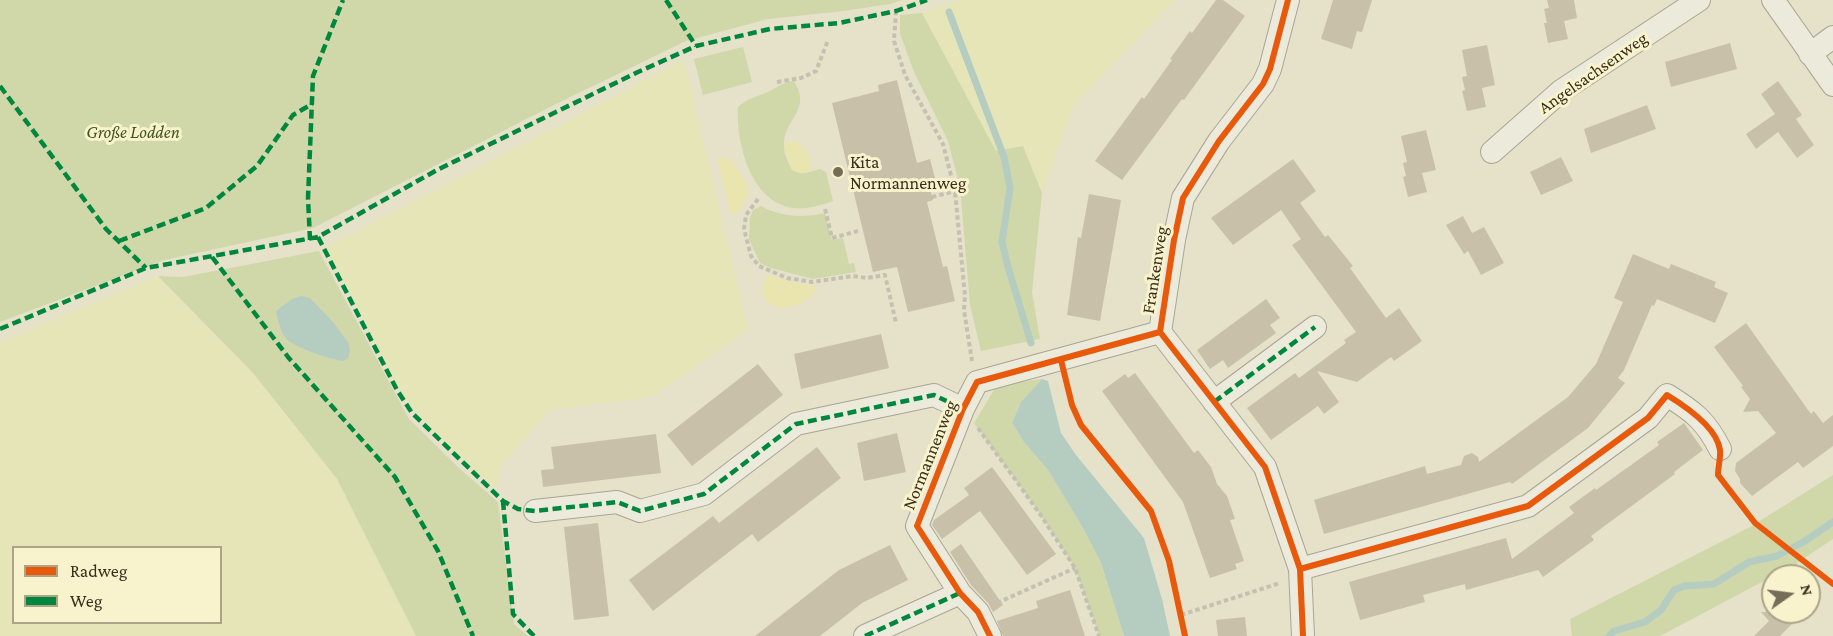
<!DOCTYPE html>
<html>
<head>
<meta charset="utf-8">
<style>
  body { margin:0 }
  #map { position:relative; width:1833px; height:636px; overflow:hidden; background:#e5e2c9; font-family:"Crimson Pro",serif }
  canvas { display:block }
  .legend { position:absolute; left:12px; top:546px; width:210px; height:78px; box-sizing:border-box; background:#f8f2cd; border:2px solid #aba486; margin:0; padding:8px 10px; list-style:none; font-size:18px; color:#382e1b }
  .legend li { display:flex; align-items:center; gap:12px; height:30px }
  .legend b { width:30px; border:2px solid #aba486 }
  .north { position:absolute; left:1761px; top:564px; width:60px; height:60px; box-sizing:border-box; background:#f8f2cd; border:2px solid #aba486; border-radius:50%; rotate:76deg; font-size:16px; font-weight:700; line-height:24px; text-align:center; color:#382e1b }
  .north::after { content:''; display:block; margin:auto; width:21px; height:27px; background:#756d58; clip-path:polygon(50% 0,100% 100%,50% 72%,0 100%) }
</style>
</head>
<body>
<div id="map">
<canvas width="1833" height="636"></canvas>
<ul class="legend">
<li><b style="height:8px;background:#e8590c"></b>Radweg</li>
<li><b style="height:8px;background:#00873e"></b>Weg</li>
</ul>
<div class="north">N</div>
</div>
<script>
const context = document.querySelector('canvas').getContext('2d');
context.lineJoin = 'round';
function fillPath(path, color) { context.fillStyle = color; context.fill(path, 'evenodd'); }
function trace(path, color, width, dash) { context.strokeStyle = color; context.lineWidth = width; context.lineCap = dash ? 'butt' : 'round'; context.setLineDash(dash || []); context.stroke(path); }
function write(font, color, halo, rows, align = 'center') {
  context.font = font + ' "Crimson Pro",serif'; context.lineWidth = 6; context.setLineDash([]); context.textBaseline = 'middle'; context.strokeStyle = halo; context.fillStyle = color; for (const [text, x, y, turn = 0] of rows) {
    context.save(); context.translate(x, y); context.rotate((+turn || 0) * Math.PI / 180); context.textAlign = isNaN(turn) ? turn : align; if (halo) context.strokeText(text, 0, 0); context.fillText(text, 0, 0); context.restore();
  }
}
fillPath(new Path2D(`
  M 959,0 L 1175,0 L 1073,106 L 1042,193 L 1023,146 L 997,152 L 922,13 Z
  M 684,60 L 748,330 L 652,397 L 550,410 L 499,468 L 498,490 L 460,458 L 414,411 L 398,388 L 326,247 Z
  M 158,276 L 254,374 L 337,479 L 416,636 L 0,636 L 0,342 ZM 14,548 L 220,548 L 220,622 L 14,622 Z`), '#e6e5b8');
fillPath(new Path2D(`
  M 0,0 L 902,0 L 890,4 L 844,11 L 768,19 L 686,41 L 556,104 L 313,228 L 164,260 L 0,322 Z
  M 922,13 L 996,151 L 1023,146 L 1042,193 L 1032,292 L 1040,339 L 981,351 L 970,305 L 960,187 L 948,141 L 914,72 L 900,34 L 900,15 Z
  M 743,47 L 752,82 L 703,95 L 694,59 Z
  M 794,81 C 812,110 785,118 784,143 C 783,153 788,162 792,170 L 806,173 L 820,169 L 826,172 L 833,201 C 819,206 803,211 788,207 C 749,197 736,141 738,107 C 747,99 755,97 766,93 C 776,88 783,82 794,81 Z
  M 761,206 C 782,217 802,218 825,213 L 832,240 L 843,238 L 849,264 L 854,263 L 856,272 L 813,279 L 771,268 L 760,263 L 749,239 L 750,218 L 753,210 Z
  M 319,251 L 409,419 L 459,468 L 498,502 L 514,624 L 528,636 L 416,636 L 337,479 L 254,374 L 158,276 L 183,277 Z
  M 1042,379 L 1021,402 L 1012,423 L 1024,442 L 1048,470 L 1083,528 L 1101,563 L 1124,636 L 1099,636 L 1075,568 L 1040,514 L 974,423 L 997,385 Z
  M 1833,475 L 1833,539 L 1794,565 L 1660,636 L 1572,636 L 1570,619 L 1750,527 Z`), '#d0d8aa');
fillPath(new Path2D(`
  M 787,142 L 797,142 C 806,149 811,157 811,169 C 804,175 800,174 792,170 L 784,146 Z
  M 723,157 L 731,160 L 748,187 C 749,197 743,204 739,212 L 731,214 L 717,158 Z
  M 769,275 L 794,283 L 816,286 L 816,292 C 808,300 793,309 780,308 C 763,306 757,286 769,275 Z`), '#eae4ae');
fillPath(new Path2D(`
  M 301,296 L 310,298 L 333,322 L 348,342 L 350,351 L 348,358 L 343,361 C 330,359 299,349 289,341 C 281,335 278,321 276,311 L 292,299 Z
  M 1042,379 L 1048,381 L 1061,433 L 1076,455 L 1144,538 L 1162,599 L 1170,636 L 1124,636 L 1101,563 L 1083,528 L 1048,470 L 1024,442 L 1012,423 L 1021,402 Z`), '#b5ccc1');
trace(new Path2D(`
  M 949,12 L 1004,157 L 1010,188 L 1002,242 L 1008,267 L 1031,343
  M 1609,636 L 1614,631 L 1645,622 L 1661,610 L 1674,590 L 1684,586 L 1714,584 L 1749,562 L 1777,556 L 1805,541 L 1833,522`), '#b5ccc1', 7);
fillPath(new Path2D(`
  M 1216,0 L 1223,0 L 1245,16 L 1184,100 L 1182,99 L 1122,180 L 1095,161 L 1142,97 L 1144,99 L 1172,60 L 1170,59 L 1190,31 L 1192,33 Z
  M 1333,0 L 1372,0 L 1362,32 L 1357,31 L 1352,49 L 1321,39 Z
  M 1547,0 L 1574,0 L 1577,18 L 1564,21 L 1568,39 L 1548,43 L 1544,23 L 1547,23 L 1544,9 L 1549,8 Z
  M 1730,43 L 1737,69 L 1671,87 L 1665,62 Z
  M 1487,45 L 1495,85 L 1482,88 L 1486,107 L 1467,111 L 1462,91 L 1465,90 L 1462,77 L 1467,76 L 1462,50 Z
  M 897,80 L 917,163 L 930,159 L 937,186 L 930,188 L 933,200 L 927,202 L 943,267 L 947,266 L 955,301 L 908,312 L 897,267 L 873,272 L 832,103 L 879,91 L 878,85 Z
  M 1778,81 L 1802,115 L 1796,119 L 1814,145 L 1797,158 L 1778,132 L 1756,149 L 1746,134 L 1775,114 L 1761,94 Z
  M 1647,105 L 1656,129 L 1591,153 L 1584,129 Z
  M 1426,130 L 1436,170 L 1422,173 L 1427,192 L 1408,197 L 1403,177 L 1406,176 L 1403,163 L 1407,162 L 1401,136 Z
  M 1561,157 L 1573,181 L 1541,195 L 1530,172 Z
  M 1293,159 L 1316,191 L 1300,203 L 1325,237 L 1328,235 L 1353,266 L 1350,268 L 1386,318 L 1399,308 L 1422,341 L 1394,361 L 1391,357 L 1357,382 L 1317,371 L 1339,402 L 1324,414 L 1318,406 L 1271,440 L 1247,408 L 1295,373 L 1299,378 L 1346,343 L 1344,340 L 1356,332 L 1292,245 L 1301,239 L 1281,210 L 1233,245 L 1211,218 Z
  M 1089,194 L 1121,200 L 1100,321 L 1067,315 L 1078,237 L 1081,238 Z
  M 1463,216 L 1472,233 L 1484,227 L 1504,263 L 1481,275 L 1468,251 L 1464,254 L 1446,225 Z
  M 1633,254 L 1669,269 L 1671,264 L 1716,282 L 1714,287 L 1728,293 L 1715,323 L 1657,299 L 1654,306 L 1652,305 L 1624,370 L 1618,378 L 1625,383 L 1588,428 L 1512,484 L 1510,482 L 1324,534 L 1314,500 L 1425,466 L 1427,474 L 1461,465 L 1464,456 L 1472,453 L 1478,457 L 1479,462 L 1568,397 L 1596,364 L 1623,302 L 1614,298 Z
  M 1266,299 L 1280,318 L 1270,325 L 1276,333 L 1228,368 L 1223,360 L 1210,369 L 1197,350 Z
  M 1746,323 L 1811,414 L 1814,411 L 1823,423 L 1833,415 L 1833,446 L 1803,468 L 1798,462 L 1752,496 L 1740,483 L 1740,479 L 1735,471 L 1736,463 L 1776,433 L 1758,411 L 1743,412 L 1750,399 L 1741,387 L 1743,386 L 1714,347 Z
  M 881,334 L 889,368 L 801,389 L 794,354 Z
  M 758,364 L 783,395 L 692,466 L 667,435 Z
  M 1135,373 L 1194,453 L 1198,450 L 1211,467 L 1217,484 L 1227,496 L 1235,519 L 1230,520 L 1244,561 L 1235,564 L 1237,569 L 1210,578 L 1183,502 L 1102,391 L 1125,374 L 1128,378 Z
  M 1684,423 L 1703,450 L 1674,472 L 1675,474 L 1591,536 L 1594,540 L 1543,577 L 1538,570 L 1466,590 L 1465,584 L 1423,595 L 1425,602 L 1360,620 L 1349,582 L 1506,538 L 1512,559 L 1574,513 L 1569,507 L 1595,488 L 1596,490 L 1659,445 L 1657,442 Z
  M 897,433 L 906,472 L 864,481 L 857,443 Z
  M 656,434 L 661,473 L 543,487 L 541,470 L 554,469 L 551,447 Z
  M 817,447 L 841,478 L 758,542 L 752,534 L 653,611 L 629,580 L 713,516 L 719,523 Z
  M 992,467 L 1056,554 L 1027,575 L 980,511 L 942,539 L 932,525 L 934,520 L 969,495 L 964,488 Z
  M 598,523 L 609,616 L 574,620 L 564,527 Z
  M 961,544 L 1003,605 L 993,612 L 988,603 L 971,585 L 950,552 Z
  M 890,545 L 908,580 L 862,603 L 820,636 L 755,636 L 839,570 Z
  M 1070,590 L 1085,636 L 1003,636 L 997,621 L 1038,608 L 1036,601 Z
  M 1761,612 L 1804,612 L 1780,636 L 1754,636 L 1769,621 Z
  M 1245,617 L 1247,636 L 1218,636 L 1216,620 Z`), '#c9c0aa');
const minor = new Path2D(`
  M 1288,0 L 1270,69 L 1263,84 L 1219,141 L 1183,198 L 1174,240 L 1160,332 L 1265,467 L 1300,569 L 1303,636
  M 1773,0 L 1833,85
  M 1810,54 L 1833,37
  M 1492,152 L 1561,91 L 1699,0
  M 1214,402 L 1315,327
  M 535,511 L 617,502 L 640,511 L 704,494 L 796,424 L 934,395 L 963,409
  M 1300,569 L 1528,506 L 1648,418 L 1667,395 C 1693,411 1706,421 1720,449
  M 865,636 L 960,593
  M 990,636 L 978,612 L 960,593 L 917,526 L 963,409 L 977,382 L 1160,332`);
trace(minor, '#aaa593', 24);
trace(new Path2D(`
  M 896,11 L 894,41 L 905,75 L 943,144 L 955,191 L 965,296 L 964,310 L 972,361
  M 777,82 L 801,78 L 816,71 L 828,40
  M 932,197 L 955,191
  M 758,199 L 746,215 L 744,229 L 751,256 L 759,266 L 787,278 L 812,282 L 853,276 L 867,278 L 885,275 L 896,323
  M 825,209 L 832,238 L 858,231
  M 978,428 L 1040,514 L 1075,568 L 1099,636
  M 997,603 L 1075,568
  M 1181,615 L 1280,583`), '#c5c1b2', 4, [4.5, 3]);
trace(minor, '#eceadb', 22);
trace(new Path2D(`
  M 666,0 L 696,46
  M 0,86 L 106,229 L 146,268
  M 318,237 L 397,390 L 412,413 L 503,501 L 518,509 L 535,511 L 617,502 L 640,511 L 704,494 L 796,424 L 934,395 L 963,409
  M 310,240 L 308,198 L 313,76 L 343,0
  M 119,241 L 206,208 L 257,166 L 293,115 L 312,104
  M 212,257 L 288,357 L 395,477 L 438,551 L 473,636
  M 0,329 L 146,268 L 318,237 L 437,170 L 638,72 L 696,46 L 770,29 L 839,23 L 896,11 L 927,0
  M 1214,402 L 1315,327
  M 503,501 L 513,614 L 534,636
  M 865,636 L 960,593`), '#00873e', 4.5, [9, 4.5]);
trace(new Path2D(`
  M 1288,0 L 1270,69 L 1263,84 L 1219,141 L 1183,198 L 1174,240 L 1160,332 L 1265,467 L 1300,569 L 1303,636
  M 1061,360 L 1072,405 L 1081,425 L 1151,511 L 1169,561 L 1185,636
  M 1300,569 L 1528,506 L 1648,418 L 1667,395 C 1685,406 1717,427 1720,450 C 1721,457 1718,467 1718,475 L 1755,523 L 1833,584
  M 990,636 L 978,612 L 960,593 L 917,526 L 963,409 L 977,382 L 1160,332`), '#e8590c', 6);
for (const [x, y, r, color] of [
  [838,172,6,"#756d58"]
]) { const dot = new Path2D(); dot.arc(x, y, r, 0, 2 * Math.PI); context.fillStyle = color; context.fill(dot); trace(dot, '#f8f2cd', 2); }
write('18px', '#382e1b', '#f8f2cd', [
  ["Angelsachsenweg",1593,73,-35],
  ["Frankenweg",1155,270,-81],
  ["Normannenweg",930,455,-68]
]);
write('italic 18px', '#3f5620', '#f8f2cd', [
  ["Große Lodden",133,132]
]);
write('18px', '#382e1b', '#f8f2cd', [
  ["Kita",850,162],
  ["Normannenweg",850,183]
], 'left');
</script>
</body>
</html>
